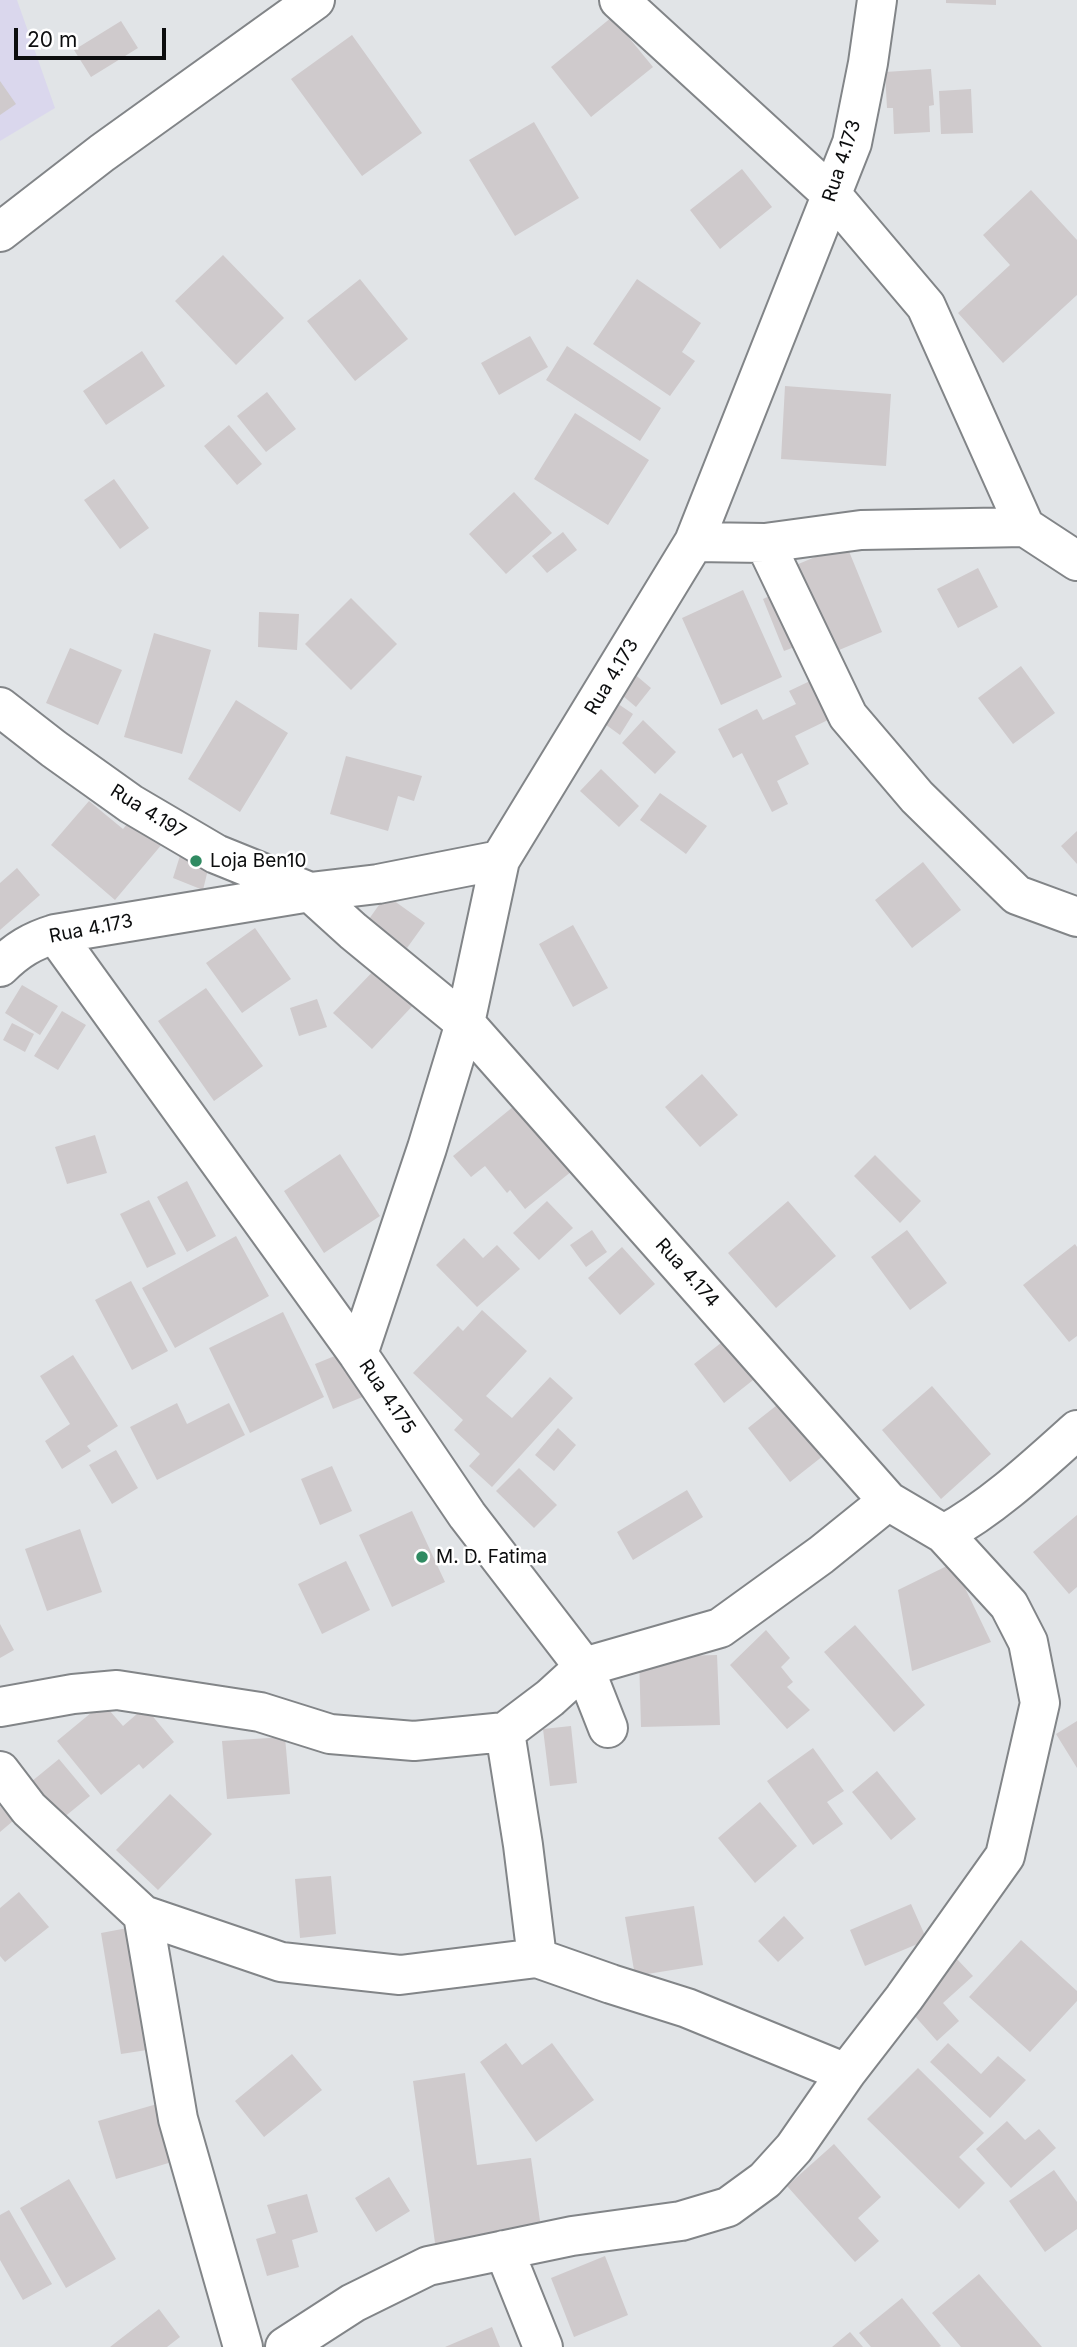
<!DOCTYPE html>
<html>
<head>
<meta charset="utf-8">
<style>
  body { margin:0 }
  #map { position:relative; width:1077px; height:2347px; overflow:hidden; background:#e1e4e7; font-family:Inter,sans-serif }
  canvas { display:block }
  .scale { position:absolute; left:14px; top:28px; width:152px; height:32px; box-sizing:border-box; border:4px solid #0c0d0e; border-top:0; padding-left:9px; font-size:21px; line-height:24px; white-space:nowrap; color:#0c0d0e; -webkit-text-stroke:5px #fff; paint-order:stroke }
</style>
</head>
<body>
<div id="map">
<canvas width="1077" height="2347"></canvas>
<div class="scale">20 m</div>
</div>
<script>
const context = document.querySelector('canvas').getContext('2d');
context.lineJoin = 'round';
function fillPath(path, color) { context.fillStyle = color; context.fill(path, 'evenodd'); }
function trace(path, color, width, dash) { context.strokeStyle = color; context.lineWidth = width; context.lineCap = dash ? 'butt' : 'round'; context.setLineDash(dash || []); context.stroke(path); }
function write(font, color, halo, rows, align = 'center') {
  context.font = font + ' Inter,sans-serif'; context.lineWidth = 5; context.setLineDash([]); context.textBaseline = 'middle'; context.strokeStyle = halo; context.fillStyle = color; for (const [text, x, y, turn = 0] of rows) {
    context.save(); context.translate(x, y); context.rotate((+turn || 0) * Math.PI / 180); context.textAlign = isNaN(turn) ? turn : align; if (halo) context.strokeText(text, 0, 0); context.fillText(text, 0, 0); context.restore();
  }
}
fillPath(new Path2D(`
  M 0,0 L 17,0 L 55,108 L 0,141 Z`), '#dad7ed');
fillPath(new Path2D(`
  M 946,0 L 996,0 L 996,5 L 946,3 Z
  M 612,17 L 653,67 L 591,117 L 551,67 Z
  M 121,21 L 138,48 L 91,77 L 74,50 Z
  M 352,35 L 422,133 L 362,176 L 291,79 Z
  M 931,69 L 934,105 L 929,106 L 930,132 L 894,134 L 893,108 L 887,108 L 885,72 Z
  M 0,81 L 16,104 L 0,115 Z
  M 971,89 L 973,133 L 941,134 L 939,91 Z
  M 534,122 L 579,198 L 515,236 L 469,160 Z
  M 742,169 L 772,207 L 720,249 L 690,210 Z
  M 1031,190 L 1077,240 L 1077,295 L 1003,363 L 958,313 L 1010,265 L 983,235 Z
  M 223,255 L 284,318 L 236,365 L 175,301 Z
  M 360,279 L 408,339 L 355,381 L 307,321 Z
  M 637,279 L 701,323 L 682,352 L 695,361 L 670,396 L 593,344 Z
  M 530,336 L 548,367 L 499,395 L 481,363 Z
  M 567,346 L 661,408 L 640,441 L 546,380 Z
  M 142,351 L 165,386 L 106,425 L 83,391 Z
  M 785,386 L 891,394 L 886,466 L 781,459 Z
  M 267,392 L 296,429 L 266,452 L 237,416 Z
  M 575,413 L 649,460 L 608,525 L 534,479 Z
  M 229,425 L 262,464 L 237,485 L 204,446 Z
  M 114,479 L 149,528 L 120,549 L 84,500 Z
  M 514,492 L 552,533 L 506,574 L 469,534 Z
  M 563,532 L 577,550 L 547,573 L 532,556 Z
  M 846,544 L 882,632 L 832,653 L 796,565 Z
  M 978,568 L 998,607 L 958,628 L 937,589 Z
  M 743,590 L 782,677 L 721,705 L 682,618 Z
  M 776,593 L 797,646 L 784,651 L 763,599 Z
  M 351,598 L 397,644 L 351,690 L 305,644 Z
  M 259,612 L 299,614 L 297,650 L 258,647 Z
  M 154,633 L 211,650 L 182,754 L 124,737 Z
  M 70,648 L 122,670 L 98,725 L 46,703 Z
  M 1021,666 L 1055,713 L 1013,744 L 978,698 Z
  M 626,667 L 651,688 L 636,707 L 610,685 Z
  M 810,681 L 830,719 L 795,736 L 809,764 L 777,781 L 788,804 L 772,812 L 742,753 L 733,758 L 718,729 L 757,709 L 763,720 L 796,704 L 789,691 Z
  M 605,695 L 633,714 L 620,735 L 591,714 Z
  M 236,700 L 288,733 L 240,812 L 188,779 Z
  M 643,720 L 676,752 L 655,774 L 622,743 Z
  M 346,756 L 422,776 L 414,801 L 398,796 L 388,831 L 330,814 Z
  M 601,769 L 639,806 L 619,827 L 580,791 Z
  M 660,793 L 707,826 L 686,854 L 640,820 Z
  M 89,801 L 123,829 L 137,812 L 168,837 L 115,900 L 51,845 Z
  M 1077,831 L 1077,864 L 1061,846 Z
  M 184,843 L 212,853 L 203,890 L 173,878 Z
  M 923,862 L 961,910 L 912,948 L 875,900 Z
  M 17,868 L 40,895 L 0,930 L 0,883 Z
  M 386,895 L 425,923 L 407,948 L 369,919 Z
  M 573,925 L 608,988 L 573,1007 L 539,944 Z
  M 255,928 L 291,979 L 242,1013 L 206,963 Z
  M 381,963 L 419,999 L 372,1049 L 333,1013 Z
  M 22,985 L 58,1006 L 40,1035 L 5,1013 Z
  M 206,988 L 263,1066 L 214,1101 L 158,1021 Z
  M 317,999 L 327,1027 L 299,1036 L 290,1008 Z
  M 62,1011 L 86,1025 L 58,1070 L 34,1056 Z
  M 12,1023 L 34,1034 L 25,1052 L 3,1040 Z
  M 702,1074 L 738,1115 L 700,1147 L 665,1107 Z
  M 525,1097 L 572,1171 L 525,1209 L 510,1190 L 507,1193 L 485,1166 L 471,1177 L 453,1156 Z
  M 95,1135 L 107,1173 L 67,1184 L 55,1147 Z
  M 340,1154 L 380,1216 L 324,1253 L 284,1191 Z
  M 875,1155 L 921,1201 L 900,1223 L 854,1176 Z
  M 187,1181 L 216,1236 L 187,1252 L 157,1197 Z
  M 149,1200 L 176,1254 L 147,1268 L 120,1214 Z
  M 547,1201 L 573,1228 L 539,1260 L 513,1233 Z
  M 788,1201 L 836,1256 L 776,1308 L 728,1253 Z
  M 592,1230 L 607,1252 L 586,1267 L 570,1245 Z
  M 907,1230 L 947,1283 L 910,1310 L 871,1257 Z
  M 236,1236 L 269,1296 L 175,1348 L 142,1288 Z
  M 464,1238 L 483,1258 L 497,1245 L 520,1269 L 477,1307 L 436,1265 Z
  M 1075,1244 L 1077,1247 L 1077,1336 L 1069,1342 L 1023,1285 Z
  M 622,1247 L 655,1284 L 620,1315 L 588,1278 Z
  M 131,1281 L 168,1351 L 132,1370 L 95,1300 Z
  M 482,1310 L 527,1351 L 486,1396 L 512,1418 L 550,1377 L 573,1398 L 492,1487 L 469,1466 L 480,1454 L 454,1430 L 463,1420 L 413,1373 L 458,1326 L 463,1331 Z
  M 283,1312 L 324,1397 L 250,1433 L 209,1348 Z
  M 726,1339 L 757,1377 L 724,1403 L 694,1364 Z
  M 347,1351 L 365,1396 L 333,1409 L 315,1364 Z
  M 73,1355 L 118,1426 L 87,1446 L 91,1451 L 62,1469 L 45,1441 L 70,1424 L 40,1376 Z
  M 932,1386 L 991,1454 L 941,1499 L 882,1430 Z
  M 786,1398 L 828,1452 L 790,1482 L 748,1428 Z
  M 177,1403 L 187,1424 L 229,1403 L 245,1435 L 157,1480 L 130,1427 Z
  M 558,1428 L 576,1445 L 554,1471 L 535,1455 Z
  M 116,1450 L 138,1488 L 112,1504 L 89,1465 Z
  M 332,1466 L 352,1511 L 320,1525 L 301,1479 Z
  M 519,1468 L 557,1505 L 534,1528 L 496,1491 Z
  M 687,1490 L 703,1517 L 633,1560 L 617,1532 Z
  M 412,1511 L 445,1582 L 392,1607 L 359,1535 Z
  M 1077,1515 L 1077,1587 L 1069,1594 L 1033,1552 Z
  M 80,1529 L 102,1592 L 47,1611 L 25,1549 Z
  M 346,1561 L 370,1610 L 322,1634 L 298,1584 Z
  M 953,1563 L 991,1642 L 912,1671 L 898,1590 Z
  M 0,1624 L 14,1650 L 0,1658 Z
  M 855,1625 L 925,1705 L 894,1732 L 824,1652 Z
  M 766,1630 L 790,1658 L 781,1667 L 793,1682 L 787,1687 L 810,1710 L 787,1729 L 730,1665 Z
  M 717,1655 L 720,1725 L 641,1727 L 639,1657 Z
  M 103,1703 L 123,1726 L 145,1707 L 174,1742 L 143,1769 L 139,1764 L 101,1795 L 57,1741 Z
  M 1077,1721 L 1077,1768 L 1056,1734 Z
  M 571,1726 L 577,1783 L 550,1786 L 543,1729 Z
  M 285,1737 L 290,1794 L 227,1799 L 222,1741 Z
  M 813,1748 L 844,1791 L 827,1802 L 843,1824 L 813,1845 L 767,1781 Z
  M 59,1759 L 90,1796 L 57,1823 L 26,1786 Z
  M 877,1771 L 916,1819 L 891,1840 L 852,1792 Z
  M 170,1794 L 212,1834 L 158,1890 L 116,1850 Z
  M 760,1802 L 797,1846 L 755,1883 L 718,1838 Z
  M 0,1806 L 13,1821 L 0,1832 Z
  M 331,1876 L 336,1934 L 300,1938 L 295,1879 Z
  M 19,1892 L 49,1927 L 5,1962 L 0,1956 L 0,1908 Z
  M 911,1904 L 927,1940 L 865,1966 L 850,1930 Z
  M 694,1906 L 703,1965 L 635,1976 L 625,1917 Z
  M 784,1916 L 804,1938 L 778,1962 L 758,1941 Z
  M 138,1926 L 160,2048 L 121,2054 L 101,1933 Z
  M 1021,1940 L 1077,1991 L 1077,2001 L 1030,2052 L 969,1997 Z
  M 956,1958 L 973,1976 L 943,2003 L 959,2021 L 937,2041 L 905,2005 Z
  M 506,2043 L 522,2065 L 552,2043 L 594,2100 L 536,2142 L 480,2062 Z
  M 948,2043 L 981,2074 L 998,2056 L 1026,2080 L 990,2118 L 930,2062 Z
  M 292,2054 L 322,2090 L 264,2137 L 235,2101 Z
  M 918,2068 L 984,2133 L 959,2157 L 985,2183 L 959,2209 L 867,2119 Z
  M 465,2073 L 477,2165 L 531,2158 L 541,2228 L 435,2243 L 413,2081 Z
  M 157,2104 L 175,2161 L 116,2179 L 98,2121 Z
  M 1007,2121 L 1025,2140 L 1039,2129 L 1056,2148 L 1011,2188 L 976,2149 Z
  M 834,2144 L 881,2197 L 858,2218 L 879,2241 L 855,2262 L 787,2186 Z
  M 1054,2170 L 1077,2202 L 1077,2229 L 1045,2252 L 1009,2201 Z
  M 389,2177 L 410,2211 L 376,2232 L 355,2198 Z
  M 69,2179 L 116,2259 L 66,2288 L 20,2208 Z
  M 307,2194 L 318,2232 L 292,2240 L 299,2267 L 267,2276 L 256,2239 L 276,2233 L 267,2205 Z
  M 9,2210 L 52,2284 L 23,2300 L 0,2260 L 0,2215 Z
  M 605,2256 L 628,2315 L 574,2337 L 551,2278 Z
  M 979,2274 L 1042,2347 L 961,2347 L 932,2313 Z
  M 902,2298 L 941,2346 L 939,2347 L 871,2347 L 859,2333 Z
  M 159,2309 L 180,2337 L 167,2347 L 110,2347 Z
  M 492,2327 L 500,2347 L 445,2347 Z
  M 850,2332 L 863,2347 L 832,2347 Z`), '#cfcacc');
const minor = new Path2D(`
  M 619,0 L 832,195 L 926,306 L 1025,527
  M 0,232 L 102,153 L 315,0
  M 694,542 L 765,543 L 848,716 L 917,797 L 1017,895 L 1077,917
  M 765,543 L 861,530 L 1025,527 L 1077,561
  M 0,707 L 54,749 L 131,804 L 216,854 L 310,892 L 353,931 L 465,1023 L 888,1501 L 944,1534 C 992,1508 1037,1466 1077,1430
  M 55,934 L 358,1354 L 467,1515 L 584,1667 L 608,1728
  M 0,967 C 17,950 32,941 55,934 L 310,892 L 378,884 L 500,860
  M 358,1354 L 427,1148 L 465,1023 L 500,860 L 694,542 L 852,143 L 868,63 L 877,0
  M 0,1707 L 73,1694 L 117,1690 L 260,1712 L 330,1734 L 414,1741 L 505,1732
  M 0,1771 L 29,1809 L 143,1915 L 281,1962 L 400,1975 L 537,1958 L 611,1984 L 687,2008 L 846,2073
  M 143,1915 L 178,2119 L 243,2347
  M 537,1958 L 523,1845 L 505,1732 L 550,1698 L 584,1667 L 720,1628 L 821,1555 L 888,1501
  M 504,2250 L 543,2347
  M 285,2347 L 353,2303 L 428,2266 L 572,2236 L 681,2221 L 728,2207 L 765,2180 L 794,2148 L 846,2073 L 904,1998 L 1005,1856 L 1040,1703 L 1028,1642 L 1009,1605 L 944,1534`);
trace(minor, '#828588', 42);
trace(minor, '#fff', 38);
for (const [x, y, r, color] of [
  [196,861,7,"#308b62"],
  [422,1557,7,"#308b62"]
]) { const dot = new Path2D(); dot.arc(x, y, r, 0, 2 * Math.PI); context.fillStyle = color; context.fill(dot); trace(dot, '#fff', 2.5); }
write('19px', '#0c0d0e', '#fff', [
  ["Rua 4.173",842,161,-72],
  ["Rua 4.173",612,677,-59],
  ["Rua 4.197",148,812,32],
  ["Rua 4.173",91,929,-11],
  ["Rua 4.174",687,1273,48],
  ["Rua 4.175",387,1397,56]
]);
write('19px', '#0c0d0e', '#fff', [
  ["Loja Ben10",210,861],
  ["M. D. Fatima",436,1557]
], 'left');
</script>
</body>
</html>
